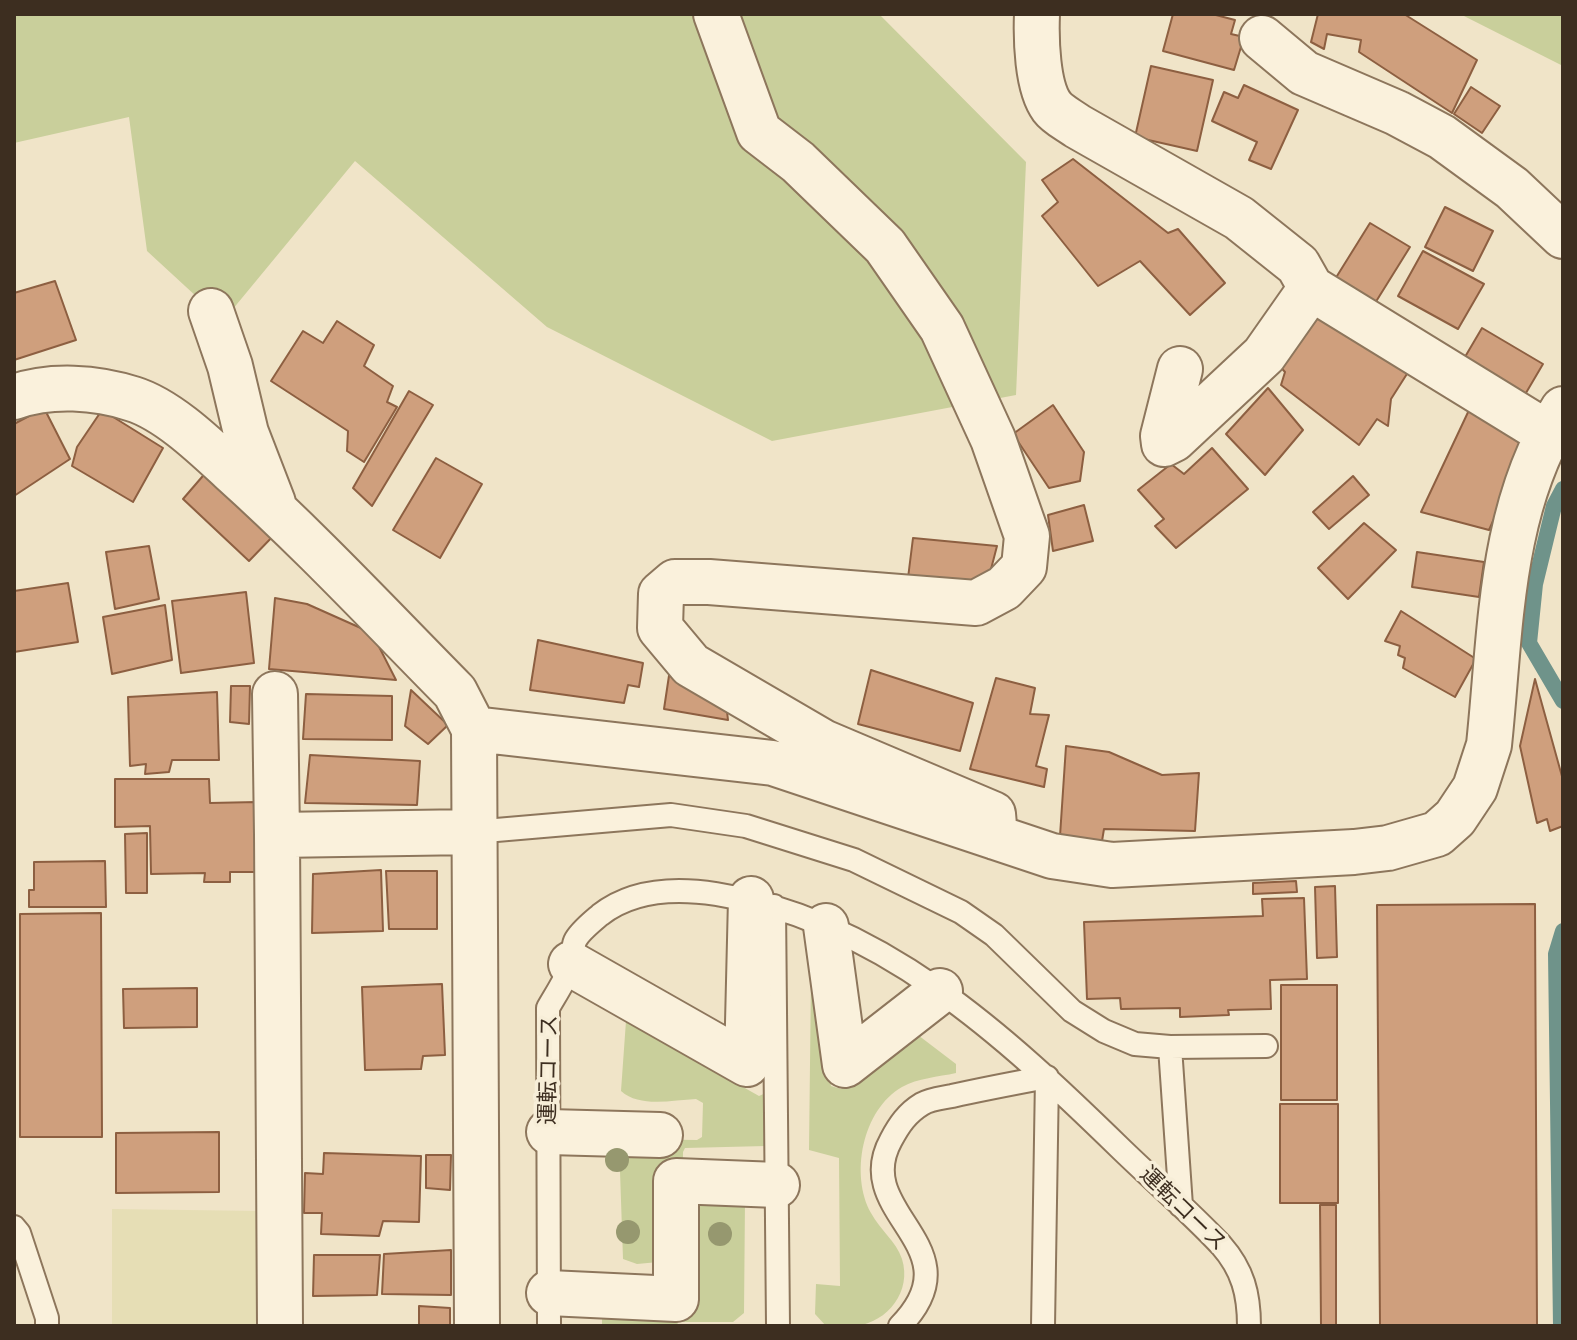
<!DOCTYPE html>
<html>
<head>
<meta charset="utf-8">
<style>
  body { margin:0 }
  #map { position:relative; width:1577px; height:1340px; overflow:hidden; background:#f0e4c8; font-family:Literata,serif }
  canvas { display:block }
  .frame { position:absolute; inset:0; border:16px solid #3d2e20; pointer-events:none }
</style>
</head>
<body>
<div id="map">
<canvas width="1577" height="1340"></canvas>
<div class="frame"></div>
</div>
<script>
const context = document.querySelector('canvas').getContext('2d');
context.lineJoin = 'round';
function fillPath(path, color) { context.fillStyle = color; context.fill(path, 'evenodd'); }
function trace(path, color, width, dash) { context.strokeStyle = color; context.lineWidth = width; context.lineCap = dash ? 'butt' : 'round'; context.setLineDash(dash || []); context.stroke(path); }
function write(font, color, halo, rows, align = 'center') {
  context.font = font + ' Literata,"Noto Sans JP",serif'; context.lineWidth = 7; context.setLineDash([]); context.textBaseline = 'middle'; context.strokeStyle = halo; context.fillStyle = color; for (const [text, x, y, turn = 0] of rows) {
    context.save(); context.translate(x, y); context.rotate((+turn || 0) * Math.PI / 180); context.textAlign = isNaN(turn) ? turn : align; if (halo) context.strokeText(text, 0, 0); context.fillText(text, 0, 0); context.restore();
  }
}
fillPath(new Path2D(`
  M 112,1209 L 261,1211 L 261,1326 L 112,1326 Z`), '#e6deb5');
fillPath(new Path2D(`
  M 14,14 L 879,14 L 1026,162 L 1016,395 L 772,441 L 547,327 L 355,161 L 223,321 L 147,251 L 129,117 L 14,143 Z
  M 1460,14 L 1563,14 L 1563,66 Z
  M 817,975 L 831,1086 L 841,1089 L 914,1032 L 956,1064 L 956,1073 C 938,1077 918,1078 902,1087 C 862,1110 850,1175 871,1213 C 880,1230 896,1241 902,1259 C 912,1291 888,1322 856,1326 C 847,1327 836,1326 826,1326 L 815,1314 L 816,1284 L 840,1286 L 839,1158 L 809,1150 L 811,978 Z
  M 626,1021 L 759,1096 L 770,1091 L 766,1146 L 685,1148 L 683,1152 L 682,1256 L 680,1260 L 637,1264 L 623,1259 L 619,1142 L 621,1139 L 697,1140 L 702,1137 L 703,1103 L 696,1099 C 672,1100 640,1108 621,1091 Z
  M 745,1201 L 744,1313 L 733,1322 L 678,1322 L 677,1326 L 602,1326 L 602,1317 L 614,1315 L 692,1315 L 696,1203 Z`), '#c9cf9b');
trace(new Path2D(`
  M 1563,489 L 1554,506 L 1535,584 L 1529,643 L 1563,701
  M 1561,1326 L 1556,954 L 1563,931`), '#6f938a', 16);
const building = new Path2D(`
  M 1173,14 L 1212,14 L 1235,20 L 1231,34 L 1244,37 L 1234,70 L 1163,51 Z
  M 1318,14 L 1404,14 L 1477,60 L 1452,113 L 1359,52 L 1361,40 L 1327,34 L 1324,49 L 1311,42 Z
  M 1151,66 L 1213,80 L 1197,151 L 1135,137 Z
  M 1244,85 L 1298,110 L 1271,169 L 1249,160 L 1257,142 L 1212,121 L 1224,92 L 1238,98 Z
  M 1471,87 L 1500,106 L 1482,133 L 1454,114 Z
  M 1073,159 L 1168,233 L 1178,229 L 1225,283 L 1190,315 L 1140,261 L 1098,286 L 1042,216 L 1058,202 L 1042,180 Z
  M 1445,207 L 1493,231 L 1473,271 L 1425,247 Z
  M 1370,223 L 1410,247 L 1372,308 L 1332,284 Z
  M 1423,251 L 1484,284 L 1458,329 L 1398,296 Z
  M 55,281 L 76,340 L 14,360 L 14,293 Z
  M 1315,305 L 1412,366 L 1391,399 L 1388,426 L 1377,419 L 1359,445 L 1281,385 L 1285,372 L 1276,362 Z
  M 337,321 L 374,345 L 364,366 L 393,386 L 387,402 L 397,407 L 364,462 L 347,451 L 348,431 L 271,381 L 303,331 L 323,343 Z
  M 1482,328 L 1543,364 L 1523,398 L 1462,362 Z
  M 1268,388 L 1303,430 L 1265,475 L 1226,434 Z
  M 409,391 L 433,405 L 372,506 L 353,488 Z
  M 1053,405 L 1084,452 L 1080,481 L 1049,488 L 1013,434 Z
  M 44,408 L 70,459 L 14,496 L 14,424 Z
  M 1470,408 L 1528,443 L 1489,530 L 1421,512 Z
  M 102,410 L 163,448 L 133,502 L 72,466 L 77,447 Z
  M 1212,448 L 1248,489 L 1176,548 L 1155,526 L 1164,519 L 1138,490 L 1171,464 L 1184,474 Z
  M 436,458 L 482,484 L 440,558 L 393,530 Z
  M 208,470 L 276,533 L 249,561 L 183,499 Z
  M 1353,476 L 1369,495 L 1329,529 L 1313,512 Z
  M 1084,505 L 1093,541 L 1053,551 L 1048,515 Z
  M 1364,523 L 1396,550 L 1348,599 L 1318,568 Z
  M 913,538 L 997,546 L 990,573 L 972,581 L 908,578 Z
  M 149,546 L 159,599 L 115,609 L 106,552 Z
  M 1417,552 L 1484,562 L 1479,597 L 1412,587 Z
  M 68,583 L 78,642 L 14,652 L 14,591 Z
  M 246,592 L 254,663 L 181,673 L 172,601 Z
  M 275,598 L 307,604 L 372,633 L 396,680 L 269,669 Z
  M 165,605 L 172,660 L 112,674 L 103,617 Z
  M 1401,611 L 1476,659 L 1455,697 L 1403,668 L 1405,658 L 1398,655 L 1400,646 L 1385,641 Z
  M 538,640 L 643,663 L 639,687 L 628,685 L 624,703 L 530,690 Z
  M 670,669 L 726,703 L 728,720 L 664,709 Z
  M 871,670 L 973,703 L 960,751 L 858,724 Z
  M 996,678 L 1035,688 L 1030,714 L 1049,715 L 1036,766 L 1047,769 L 1044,787 L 970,769 Z
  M 1535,679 L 1563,780 L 1563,826 L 1550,831 L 1547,819 L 1537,823 L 1520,746 Z
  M 231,686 L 250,686 L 249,724 L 230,722 Z
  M 411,690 L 448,725 L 428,744 L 405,726 Z
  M 217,692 L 219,760 L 172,760 L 169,772 L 145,774 L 146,764 L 130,766 L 128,697 Z
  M 306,694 L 392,696 L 392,740 L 303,739 Z
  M 1066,746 L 1109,752 L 1162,775 L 1199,773 L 1195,831 L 1104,829 L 1102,841 L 1060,836 Z
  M 310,755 L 420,761 L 417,805 L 305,803 Z
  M 115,779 L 209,779 L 210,803 L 257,802 L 258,872 L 230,872 L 230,882 L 204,882 L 205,873 L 151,874 L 150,826 L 115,827 Z
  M 147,833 L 147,893 L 126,893 L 125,834 Z
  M 105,861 L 106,907 L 29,907 L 29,890 L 34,890 L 34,862 Z
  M 381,870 L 383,931 L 312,933 L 313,874 Z
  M 386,871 L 437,871 L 437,929 L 389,929 Z
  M 1296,881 L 1297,892 L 1253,894 L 1253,883 Z
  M 1335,886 L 1337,957 L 1317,958 L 1315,887 Z
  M 1304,898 L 1307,979 L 1270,980 L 1271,1009 L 1228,1010 L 1229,1015 L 1180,1017 L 1180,1008 L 1121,1009 L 1120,998 L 1087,999 L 1084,922 L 1263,916 L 1262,899 Z
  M 1535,904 L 1537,1326 L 1380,1326 L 1377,905 Z
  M 101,913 L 102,1137 L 20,1137 L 20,914 Z
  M 442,984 L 445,1055 L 423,1056 L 421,1069 L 365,1070 L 362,987 Z
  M 1281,985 L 1337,985 L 1337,1100 L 1281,1100 Z
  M 197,988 L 197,1027 L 124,1028 L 123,989 Z
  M 1280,1104 L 1338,1104 L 1338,1203 L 1280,1203 Z
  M 219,1132 L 219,1192 L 116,1193 L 116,1133 Z
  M 324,1153 L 421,1156 L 419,1222 L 383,1221 L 379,1236 L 321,1234 L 322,1213 L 304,1213 L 305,1173 L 323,1174 Z
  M 426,1155 L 451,1155 L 450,1190 L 426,1188 Z
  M 1320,1205 L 1336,1205 L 1336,1326 L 1321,1326 Z
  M 451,1250 L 451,1295 L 382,1294 L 384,1254 Z
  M 314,1255 L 380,1255 L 377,1295 L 313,1296 Z
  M 419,1306 L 450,1308 L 450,1326 L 419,1326 Z`);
fillPath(building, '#cf9f7d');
trace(building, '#8d5f41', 2);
const service = new Path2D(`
  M 473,832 L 671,815 L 746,826 L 854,860 L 961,912 L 994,935 L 1072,1011 L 1104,1031 L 1135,1044 L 1170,1047 L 1266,1046
  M 774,906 L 778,1326
  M 1170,1047 L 1181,1206
  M 14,1227 L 19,1233 L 47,1318 L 47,1326
  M 549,1326 L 548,1008 C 556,994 566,979 571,965 C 574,957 572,948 575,941 C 579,932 593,921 600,915 C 633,889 677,888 716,894 C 880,919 1006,1037 1120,1148 C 1154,1181 1189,1211 1221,1245 C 1243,1270 1249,1294 1249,1326
  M 900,1326 C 978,1246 850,1214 891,1140 C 899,1125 907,1113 922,1104 C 930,1099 942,1098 952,1096 C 983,1089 1015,1083 1047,1077 L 1043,1326`);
const minor = new Path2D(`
  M 716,14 L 759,132 L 798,162 L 885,246 L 942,328 L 993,439 L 1027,536 L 1024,567 L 1004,588 L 976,603 L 709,582 L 675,582 L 661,594 L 660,628 L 691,665 L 823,742 L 993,814 L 995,837
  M 1037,14 C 1036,39 1037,87 1052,107 C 1058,115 1069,120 1077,126 L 1239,218 L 1298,265 L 1311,288 L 1547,433
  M 1262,38 L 1304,73 L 1397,113 L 1442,137 L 1512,188 L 1563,236
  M 211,311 L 230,366 L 246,433 L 273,503
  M 1180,369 L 1163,436 L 1164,444 L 1174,439 L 1264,355 L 1311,288
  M 14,397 C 51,384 96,387 133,399 C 168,410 205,446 231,470 C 309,540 381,617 455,692 L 474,729 L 477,1326
  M 275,694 L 277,835
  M 474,729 L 773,763 L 1052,856 L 1112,865 L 1354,852 L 1388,848 L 1437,834 L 1455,818 L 1475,788 L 1489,745 C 1501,632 1499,508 1563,409
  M 826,926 L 845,1065 L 940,991
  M 571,964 L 747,1064 L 751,899
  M 549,1132 L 660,1135
  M 549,1293 L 676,1299 L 676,1181 L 777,1185
  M 280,1326 L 277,835 L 473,832`);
trace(service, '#8d765c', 26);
trace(minor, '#8d765c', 48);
trace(service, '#faf1dc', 22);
trace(minor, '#faf1dc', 44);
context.fillStyle = '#96986f';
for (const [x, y] of [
  [617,1160],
  [628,1232],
  [720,1234]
]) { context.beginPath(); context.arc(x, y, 12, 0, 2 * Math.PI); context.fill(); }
write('22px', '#3d2e20', '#f7eed8', [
  ["運転コース",549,1070,-89],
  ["運転コース",1183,1209,44]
]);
</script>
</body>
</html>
